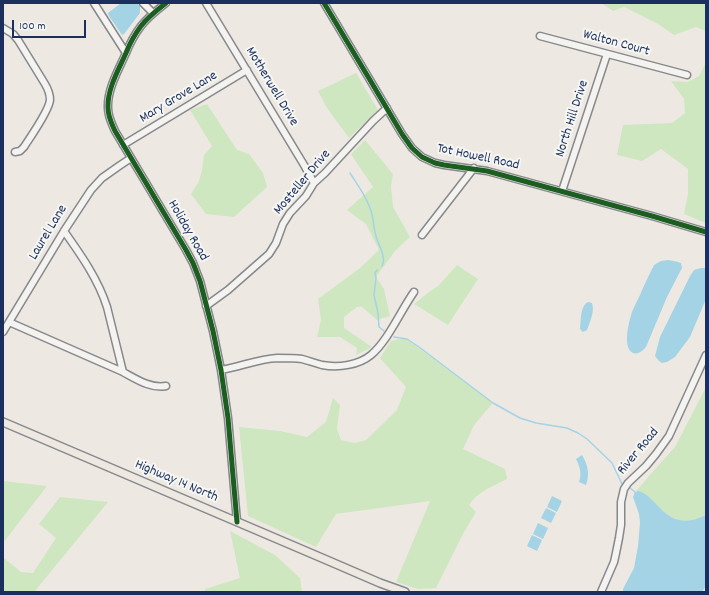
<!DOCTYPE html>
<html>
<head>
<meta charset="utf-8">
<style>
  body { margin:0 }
  #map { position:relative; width:709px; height:595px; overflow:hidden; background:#ede9e2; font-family:Dekko,sans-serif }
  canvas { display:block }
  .frame { position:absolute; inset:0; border:4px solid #1b2f5e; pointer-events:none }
  .scale { position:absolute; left:12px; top:20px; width:74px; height:18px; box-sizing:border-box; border:2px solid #1b2f5e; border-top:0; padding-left:5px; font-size:12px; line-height:14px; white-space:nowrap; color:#1b2f5e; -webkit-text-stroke:3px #f6f6f2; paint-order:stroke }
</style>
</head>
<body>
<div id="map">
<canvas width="709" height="595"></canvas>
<div class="frame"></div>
<div class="scale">100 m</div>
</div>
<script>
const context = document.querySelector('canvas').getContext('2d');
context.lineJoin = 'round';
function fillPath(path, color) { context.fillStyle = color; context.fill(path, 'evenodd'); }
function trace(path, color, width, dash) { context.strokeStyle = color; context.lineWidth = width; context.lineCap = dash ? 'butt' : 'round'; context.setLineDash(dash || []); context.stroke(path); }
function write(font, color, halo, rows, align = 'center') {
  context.font = font + ' Dekko,sans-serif'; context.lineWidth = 4; context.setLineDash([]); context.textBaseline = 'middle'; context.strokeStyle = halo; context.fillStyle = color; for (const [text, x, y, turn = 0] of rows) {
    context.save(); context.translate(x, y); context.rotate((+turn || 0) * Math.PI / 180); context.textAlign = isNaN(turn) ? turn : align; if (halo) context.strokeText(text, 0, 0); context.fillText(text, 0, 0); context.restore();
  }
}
fillPath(new Path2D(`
  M 601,3 L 706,3 L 706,31 L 696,27 L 674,35 L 658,24 L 624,7 L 613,11 Z
  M 706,62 L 706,223 L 684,214 L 688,194 L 688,169 L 661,149 L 642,161 L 617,155 L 623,125 L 672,123 L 685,113 L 684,99 L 671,81 L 688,82 L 699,76 Z
  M 356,73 L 378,110 L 349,138 L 327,108 L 318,91 Z
  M 207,104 L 237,150 L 249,154 L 263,173 L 267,187 L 234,217 L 206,214 L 191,194 L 199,181 L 202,170 L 204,155 L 212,146 L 190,110 Z
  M 365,140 L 393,174 L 391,186 L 393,207 L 410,237 L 395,251 L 376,277 L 384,289 L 390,316 L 377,320 L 361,306 L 357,307 L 344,317 L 344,328 L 372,347 L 356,355 L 357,348 L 340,337 L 317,337 L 321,320 L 318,299 L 360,268 L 379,250 L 366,224 L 347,210 L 373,187 L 351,154 Z
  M 457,265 L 478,279 L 448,325 L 414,304 L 429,292 L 438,286 Z
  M 405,338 L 493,403 L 474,425 L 463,449 L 505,469 L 507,479 C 493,486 477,492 469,505 L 476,512 L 464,532 L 436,588 L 418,589 L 396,582 L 430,501 L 336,514 L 316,547 L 248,516 L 239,427 L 280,431 L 307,437 L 326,422 L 333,398 L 340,405 L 337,429 L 341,440 L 355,443 L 366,440 L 397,410 L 406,387 L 380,358 L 391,341 Z
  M 706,387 L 706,515 C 699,518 692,522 685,522 C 674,521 666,512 657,506 C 650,501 643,496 636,491 L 657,467 L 675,447 Z
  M 3,481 L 47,486 L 3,543 Z
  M 60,497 L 108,502 L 34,592 L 3,592 L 3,557 L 21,572 L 33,573 L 56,538 L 39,524 Z
  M 230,531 L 275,555 L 300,578 L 302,592 L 205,592 L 205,589 L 240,578 Z`), '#cee7c0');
fillPath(new Path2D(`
  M 121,3 L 137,3 L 140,6 L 140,13 L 124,34 L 122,35 L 109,16 L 108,13 Z
  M 668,260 L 674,261 L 681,263 L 682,268 L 667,297 L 646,347 C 643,350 639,355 633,353 C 622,348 629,321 632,312 C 634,307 637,301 640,295 C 644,285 649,275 654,265 L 661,261 Z
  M 701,268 L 706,268 L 706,299 L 690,337 L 675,357 L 667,362 L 662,363 L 659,361 L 655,356 L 660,337 L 690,276 L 694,270 Z
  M 588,302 L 592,303 C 595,311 590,322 587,330 L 583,332 L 580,329 C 581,321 580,306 588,302 Z
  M 582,455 C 588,465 590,474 586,485 L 579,482 C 582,473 580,467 576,459 Z
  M 638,491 C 646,493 650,498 656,504 C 672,521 684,526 706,515 L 706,586 L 702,592 L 623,592 L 623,589 L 634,568 L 638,546 L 640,523 L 639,514 L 633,497 L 635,492 Z
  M 552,496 L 562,501 L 557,512 L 547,507 Z
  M 546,508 L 556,513 L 551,523 L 541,518 Z
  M 538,523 L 548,528 L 543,539 L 533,534 Z
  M 532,535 L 542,540 L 537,551 L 527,546 Z`), '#a4d3e5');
trace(new Path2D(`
  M 350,173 C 357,184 366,196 370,208 C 374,218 373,227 376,236 C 378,245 387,257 382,266
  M 377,270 L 375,273 L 376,278 L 374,295 L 378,313 L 379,327 L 384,331
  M 394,337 L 407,339 L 419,347 L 493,403 L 520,418 L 536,423 L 567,428 L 578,433 L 587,439 L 612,463 L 622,484
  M 630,488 L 635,492`), '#a4d3e5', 1.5);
const minor = new Path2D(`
  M 94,3 L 126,53
  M 143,3 L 153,13
  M 166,3 C 157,10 148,17 141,26 C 135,34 130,43 126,53 C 119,69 107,89 108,108 C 108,117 112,124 115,131 L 186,250 L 193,263 L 200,281 L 213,331 L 221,370 L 228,418 L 237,522
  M 206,3 L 304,165 L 314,183
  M 324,3 L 370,80 L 402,134 L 412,148 L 422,157 L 435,163 L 444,165 L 487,171 L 652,216 L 706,232
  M 3,28 L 13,34 L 18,40 L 45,84 C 48,89 50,94 50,100 C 49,111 31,136 24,147 L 20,151 L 15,152
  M 540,36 L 687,75
  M 123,145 L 247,70
  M 562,191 L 607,54
  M 64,231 C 81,255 98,279 107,307 L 123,372 C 136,379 151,389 166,386
  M 422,235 L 474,168
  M 206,306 L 228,290 L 269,254 L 276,243 L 283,224 L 290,213 L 306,196 L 314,183 L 325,173 L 373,121 L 387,108
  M 9,322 L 123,372
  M 3,332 L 64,231 L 91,190 L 102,178 L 119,166 L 131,158
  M 221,370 C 240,367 258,359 277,358 C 285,358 294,358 302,359 C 309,361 315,363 322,365 C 339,368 359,365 371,355 C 388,341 401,310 414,292
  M 601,592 L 614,562 L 616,553 L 619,538 L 621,525 L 621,502 L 624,489 L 628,483 L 646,466 L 656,454 L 669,436 L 706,355`);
const major = new Path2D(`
  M 3,422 L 329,561 L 380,583 L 405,592`);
trace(minor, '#86888d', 9);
trace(major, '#86888d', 10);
trace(minor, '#f4f3f0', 6);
trace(major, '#ede9e1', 7);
trace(new Path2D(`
  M 166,3 C 157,10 148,17 141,26 C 135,34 130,43 126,53 C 119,69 107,89 108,108 C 108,117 112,124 115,131 L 186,250 L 193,263 L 200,281 L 213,331 L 221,370 L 228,418 L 237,522
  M 324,3 L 370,80 L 402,134 L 412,148 L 422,157 L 435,163 L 444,165 L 487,171 L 652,216 L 706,232`), '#1b5e20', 5);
write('14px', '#1b2f5e', '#f6f6f2', [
  ["Walton Court",616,44,15],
  ["Motherwell Drive",271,87,59],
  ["Mary Grove Lane",179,98,-31],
  ["North Hill Drive",573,119,-72],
  ["Tot Howell Road",478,158,12],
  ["Mosteller Drive",303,183,-50],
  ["Holiday Road",187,231,60],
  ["Laurel Lane",49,233,-59],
  ["River Road",639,452,-50],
  ["Highway 14 North",176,482,23]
]);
</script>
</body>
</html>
